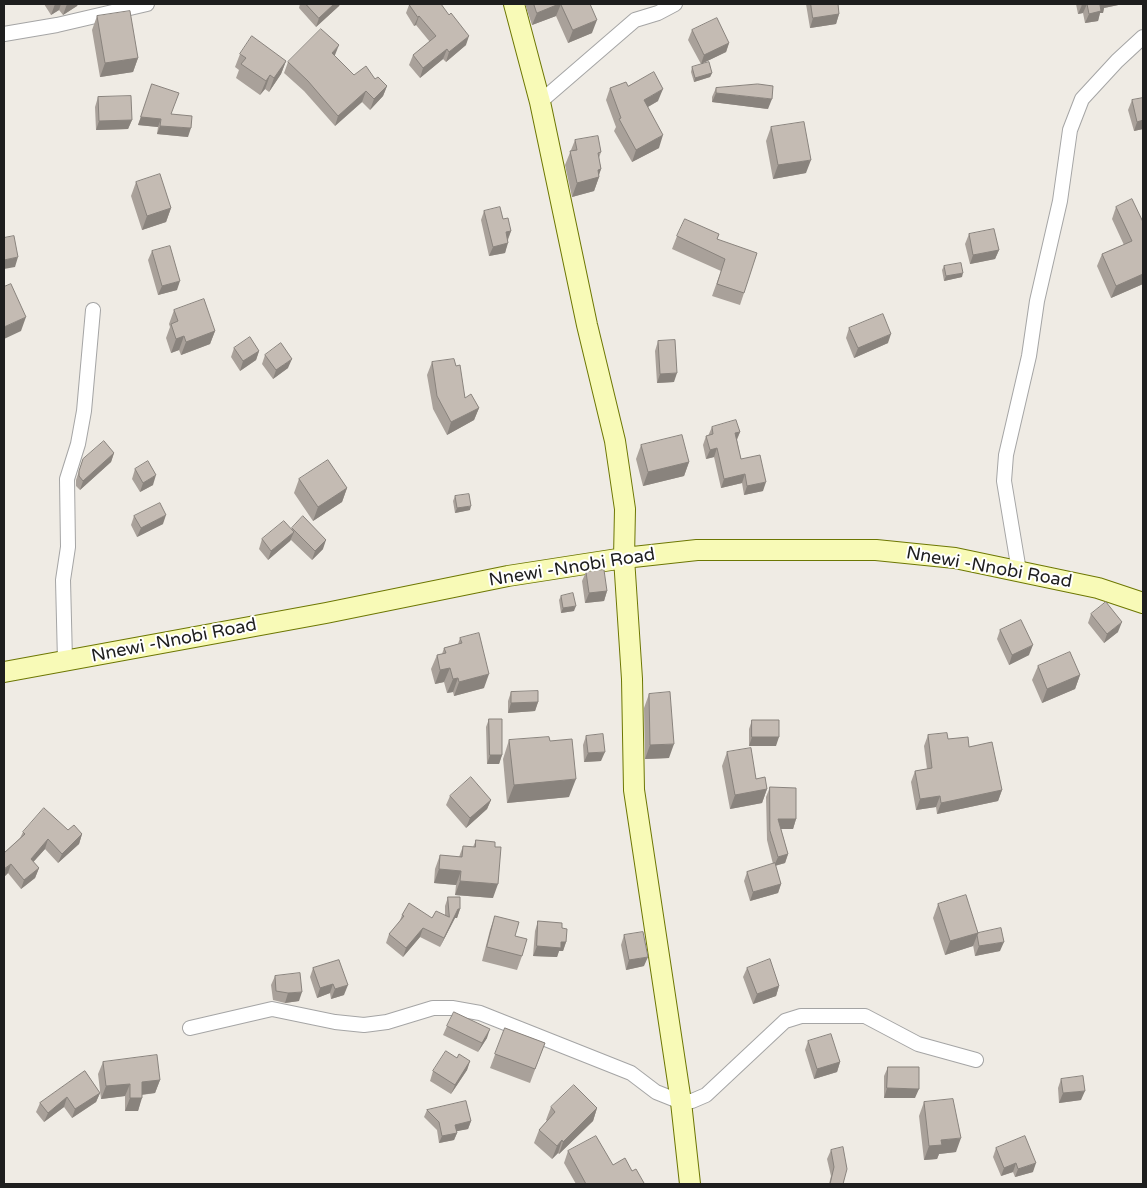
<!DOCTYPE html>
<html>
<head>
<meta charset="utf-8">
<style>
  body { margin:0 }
  #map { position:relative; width:1147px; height:1188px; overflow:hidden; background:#efebe4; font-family:"Varela Round",sans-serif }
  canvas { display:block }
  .frame { position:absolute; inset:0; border:5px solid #1e1e1e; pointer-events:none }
</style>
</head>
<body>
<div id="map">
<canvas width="1147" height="1188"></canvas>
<div class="frame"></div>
</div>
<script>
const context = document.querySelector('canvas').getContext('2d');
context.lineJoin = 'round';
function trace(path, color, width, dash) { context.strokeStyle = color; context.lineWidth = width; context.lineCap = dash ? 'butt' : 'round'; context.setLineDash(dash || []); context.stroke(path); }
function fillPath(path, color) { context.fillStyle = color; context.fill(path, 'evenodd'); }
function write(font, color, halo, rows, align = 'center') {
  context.font = font + ' "Varela Round",sans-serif'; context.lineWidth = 4; context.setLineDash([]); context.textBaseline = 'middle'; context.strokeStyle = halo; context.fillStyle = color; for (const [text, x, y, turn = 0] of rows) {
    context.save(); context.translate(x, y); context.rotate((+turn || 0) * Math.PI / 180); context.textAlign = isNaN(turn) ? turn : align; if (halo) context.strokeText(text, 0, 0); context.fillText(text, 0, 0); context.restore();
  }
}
const street = new Path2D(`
  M 4,34 L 57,25 L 147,4
  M 540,102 L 635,20 L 658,13 L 675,4
  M 1019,571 L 1004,481 L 1006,455 L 1029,356 L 1037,301 L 1060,201 L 1070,130 L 1082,99 L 1117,61 L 1143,37
  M 65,661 L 63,580 L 68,547 L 67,479 L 78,444 L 84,411 L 93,310
  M 190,1028 L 272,1009 L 335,1022 L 364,1025 L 387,1022 L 433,1008 L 452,1008 L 480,1013 L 631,1073 L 656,1092 L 681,1102 L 692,1101 L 706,1095 L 785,1021 L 801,1016 L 865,1016 L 918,1044 L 976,1060`);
const secondary = new Path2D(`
  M 514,4 L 540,102 L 587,325 L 615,441 L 625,509 L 624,558 L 632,679 L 634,790 L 681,1102 L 690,1184
  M 4,672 L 326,613 L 508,576 L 624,558 L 697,550 L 876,550 L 955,558 L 1098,588 L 1143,603`);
trace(street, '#a5a5a5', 16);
trace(secondary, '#6d7703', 22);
trace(street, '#fff', 14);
trace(secondary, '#f8fab7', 20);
fillPath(new Path2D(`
  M 44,4 L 78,4 L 77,6 L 63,15 L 59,10 L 51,15 Z
  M 300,4 L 340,4 L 339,6 L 316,27 L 299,8 Z
  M 408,4 L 441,4 L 466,45 L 446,62 L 443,59 L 420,78 L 409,65 L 413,55 L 430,42 L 416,25 L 414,26 L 406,13 L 409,5 Z
  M 525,4 L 590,4 L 592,33 L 568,43 L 556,16 L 532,25 Z
  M 806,4 L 838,4 L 839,14 L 836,24 L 810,28 Z
  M 1076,4 L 1123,4 L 1104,8 L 1103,13 L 1100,13 L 1098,21 L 1085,23 L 1083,13 L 1078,14 Z
  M 97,16 L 138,58 L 133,72 L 100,77 L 92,30 Z
  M 692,30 L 729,43 L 726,52 L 701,64 L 688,40 Z
  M 240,54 L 286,61 L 281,74 L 269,92 L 265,89 L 260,95 L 236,78 L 239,70 L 235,67 Z
  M 335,55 L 335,56 L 354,75 L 375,79 L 387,86 L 383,96 L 370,110 L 362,102 L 335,126 L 304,91 L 284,73 L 288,62 Z
  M 692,67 L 712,73 L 710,77 L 694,82 L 691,72 Z
  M 152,84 L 171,114 L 188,137 L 157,134 L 158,127 L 138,125 Z
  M 628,86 L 658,101 L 648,107 L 659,148 L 632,162 L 614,131 L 616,127 L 606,100 L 610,88 Z
  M 716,88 L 768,109 L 712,102 L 712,97 Z
  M 98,97 L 132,120 L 128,129 L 96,130 L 95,107 Z
  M 1132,100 L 1143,129 L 1134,131 L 1128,110 Z
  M 771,127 L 806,173 L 773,179 L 766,141 Z
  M 575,140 L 601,152 L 599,158 L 601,169 L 599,175 L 599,177 L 594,191 L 572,197 L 565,165 Z
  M 136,182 L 171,208 L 166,222 L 142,230 L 131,196 Z
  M 1116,207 L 1143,222 L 1143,284 L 1111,298 L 1097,266 L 1102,254 L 1124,245 L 1112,219 Z
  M 484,211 L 503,219 L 511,231 L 508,240 L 505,253 L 489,256 L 481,220 Z
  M 719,234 L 717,239 L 744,293 L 740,305 L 712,296 L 721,271 L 672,249 L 677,236 Z
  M 969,234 L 999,250 L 995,259 L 970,264 L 965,244 Z
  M 152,251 L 177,290 L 158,295 L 148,260 Z
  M 944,266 L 962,277 L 944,281 L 942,270 Z
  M 174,310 L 215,331 L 210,344 L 181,355 L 179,350 L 171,353 L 166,338 L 170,327 L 169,324 Z
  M 849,328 L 888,343 L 854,358 L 846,338 Z
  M 658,341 L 674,382 L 657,383 L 655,351 Z
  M 234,348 L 259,351 L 256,360 L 240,371 L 231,357 Z
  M 265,355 L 288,368 L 273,379 L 262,364 Z
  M 432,362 L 456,366 L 465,398 L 479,408 L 474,420 L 447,435 L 433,409 L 427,375 Z
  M 712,427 L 740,432 L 737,440 L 741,459 L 763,491 L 744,495 L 742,483 L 721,488 L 714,457 L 706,459 L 703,445 L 706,436 L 708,436 Z
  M 641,445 L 689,462 L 684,476 L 643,486 L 636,459 Z
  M 114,453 L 111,462 L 80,490 L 76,486 L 76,480 L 83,459 Z
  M 135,469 L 153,485 L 140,492 L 132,479 Z
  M 299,479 L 347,488 L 342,502 L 313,521 L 294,493 Z
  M 455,496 L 470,510 L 455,513 L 453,501 Z
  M 134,516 L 163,524 L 137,537 L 131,525 Z
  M 292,528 L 323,549 L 312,560 L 291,540 L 290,541 L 268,560 L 259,549 L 262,539 L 291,529 Z
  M 586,572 L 607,591 L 604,601 L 585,603 L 582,581 Z
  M 561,596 L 574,611 L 561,613 L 559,600 Z
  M 1091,614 L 1118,632 L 1104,643 L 1088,623 Z
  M 1000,630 L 1029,655 L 1009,665 L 997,639 Z
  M 460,638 L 484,688 L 454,696 L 453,692 L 447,693 L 444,682 L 435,684 L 431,669 L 437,655 L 442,654 L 444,648 L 458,644 Z
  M 1038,666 L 1080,675 L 1075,689 L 1042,703 L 1032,680 Z
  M 511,692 L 538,702 L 535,711 L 508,713 L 508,701 Z
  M 649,694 L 669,758 L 645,759 L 644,708 Z
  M 489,719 L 502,755 L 499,764 L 487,764 L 486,727 Z
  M 752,720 L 776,746 L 749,746 L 749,729 Z
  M 928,735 L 948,739 L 969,747 L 1002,790 L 998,801 L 937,814 L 936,807 L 916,810 L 911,782 L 915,771 L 927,769 L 924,746 Z
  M 586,736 L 601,761 L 584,762 L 583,745 Z
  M 509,740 L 550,741 L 569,797 L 507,803 L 503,759 Z
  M 727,752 L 767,789 L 762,803 L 730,809 L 722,766 Z
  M 770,787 L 796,819 L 793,829 L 781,829 L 788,854 L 785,863 L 775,866 L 781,884 L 778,893 L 750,901 L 744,881 L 747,872 L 773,864 L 767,840 L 766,797 Z
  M 450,796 L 491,800 L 487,809 L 466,828 L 446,805 Z
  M 68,830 L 82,834 L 79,844 L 58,863 L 45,849 L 33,862 L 39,868 L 35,878 L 21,889 L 8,873 L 4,877 L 4,853 L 20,838 L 23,832 Z
  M 476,840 L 493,898 L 455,895 L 456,885 L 434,883 L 435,869 L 440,855 L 459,857 L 463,846 L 473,847 Z
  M 448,897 L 460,909 L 457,918 L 455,918 L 440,947 L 420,937 L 403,957 L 386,943 L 389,934 L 399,923 L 402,915 L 432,918 L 445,916 L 445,906 Z
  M 938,904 L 978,933 L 1000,951 L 975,956 L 973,945 L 973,946 L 945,955 L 933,918 Z
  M 495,916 L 515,936 L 522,956 L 517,970 L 482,961 L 490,930 Z
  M 538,921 L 562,928 L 566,942 L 563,951 L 559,951 L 557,957 L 533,956 L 535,931 Z
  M 624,935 L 644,966 L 626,970 L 621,945 Z
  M 339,960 L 344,995 L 331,999 L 330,993 L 317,998 L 310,977 L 313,968 Z
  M 747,968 L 779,986 L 776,996 L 753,1004 L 743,977 Z
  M 275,976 L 299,1001 L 285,1003 L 273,1000 L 271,985 Z
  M 447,1026 L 487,1038 L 478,1052 L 443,1035 Z
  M 505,1028 L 545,1043 L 530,1083 L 490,1068 Z
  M 808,1041 L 840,1062 L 837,1072 L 814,1079 L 805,1050 Z
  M 457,1058 L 470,1061 L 467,1070 L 451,1094 L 430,1081 L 433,1071 Z
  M 103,1062 L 160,1080 L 155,1093 L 142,1095 L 138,1111 L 125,1111 L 125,1096 L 101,1099 L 98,1074 Z
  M 888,1067 L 915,1098 L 884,1098 L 884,1076 Z
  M 85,1071 L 100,1093 L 96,1102 L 72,1118 L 64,1107 L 44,1122 L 36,1112 L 40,1103 Z
  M 1061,1079 L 1081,1100 L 1059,1103 L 1058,1088 Z
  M 924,1102 L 956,1152 L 939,1154 L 937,1159 L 924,1160 L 919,1116 Z
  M 551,1107 L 597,1108 L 593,1121 L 559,1154 L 558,1153 L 552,1159 L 534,1143 L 539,1130 L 547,1121 L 546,1120 Z
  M 427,1110 L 471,1121 L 468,1129 L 456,1131 L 457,1133 L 454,1140 L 439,1143 L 437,1130 L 424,1117 Z
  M 996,1148 L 1033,1172 L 1015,1177 L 1013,1172 L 1001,1176 L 993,1157 Z
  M 831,1150 L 843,1184 L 829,1184 L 831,1176 L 827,1159 Z
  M 568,1151 L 632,1171 L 643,1184 L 576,1184 L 564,1163 Z`), '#a9a19a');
fillPath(new Path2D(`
  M 55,4 L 61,4 L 59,10 L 51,15 Z
  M 67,4 L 78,4 L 77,6 L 63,15 Z
  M 334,4 L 340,4 L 339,6 L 316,27 L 319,18 Z
  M 559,4 L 561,4 L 556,16 L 532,25 L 537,13 Z
  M 1087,4 L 1083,13 L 1078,14 L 1082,5 Z
  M 1104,4 L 1123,4 L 1104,8 L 1103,13 L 1100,13 L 1098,21 L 1085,23 L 1089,14 L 1100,5 Z
  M 839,14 L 836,24 L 810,28 L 813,18 Z
  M 419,16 L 416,25 L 414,26 L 418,17 Z
  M 597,20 L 592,33 L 568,43 L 573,30 Z
  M 469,36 L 466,45 L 446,62 L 449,52 Z
  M 729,43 L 726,52 L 701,64 L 704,55 Z
  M 339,45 L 335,55 L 328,64 L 332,53 Z
  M 447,49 L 443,59 L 420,78 L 423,68 Z
  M 138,58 L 133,72 L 100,77 L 105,63 Z
  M 286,61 L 281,74 L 269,92 L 274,78 Z
  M 712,73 L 710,77 L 694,82 L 695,78 Z
  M 270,75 L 265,89 L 260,95 L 266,81 Z
  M 387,86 L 383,96 L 370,110 L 374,99 Z
  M 663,89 L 658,101 L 639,112 L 644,100 Z
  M 366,91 L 362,102 L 335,126 L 338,116 Z
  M 716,93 L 772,99 L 768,109 L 712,102 Z
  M 141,117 L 161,119 L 158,127 L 138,125 Z
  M 132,120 L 128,129 L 96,130 L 99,121 Z
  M 1143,120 L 1143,129 L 1134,131 L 1137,122 Z
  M 160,126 L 191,128 L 188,137 L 157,134 Z
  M 663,135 L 659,148 L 632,162 L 636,150 Z
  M 811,160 L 806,173 L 773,179 L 778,165 Z
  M 601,169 L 598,177 L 599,177 L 594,191 L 572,197 L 577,183 L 598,170 Z
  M 171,208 L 166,222 L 142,230 L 147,216 Z
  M 511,231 L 507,241 L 506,232 Z
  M 508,243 L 505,253 L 489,256 L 493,247 Z
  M 999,250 L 995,259 L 970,264 L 973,255 Z
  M 18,257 L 15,267 L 4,269 L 4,260 Z
  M 963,273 L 962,277 L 944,281 L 946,276 Z
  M 1143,274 L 1143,284 L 1111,298 L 1116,286 Z
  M 180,281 L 177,290 L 158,295 L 162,286 Z
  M 26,317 L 21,331 L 4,339 L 4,327 Z
  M 215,331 L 210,344 L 181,355 L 186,342 Z
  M 891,334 L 888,343 L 854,358 L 858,348 Z
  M 184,336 L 179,350 L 171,353 L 176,339 Z
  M 259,351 L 256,360 L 240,371 L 243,361 Z
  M 292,359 L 288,368 L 273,379 L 276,370 Z
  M 677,373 L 674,382 L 657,383 L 660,374 Z
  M 479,408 L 474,420 L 447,435 L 451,422 Z
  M 740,432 L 736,441 L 735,433 Z
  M 717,448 L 714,457 L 706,459 L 710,450 Z
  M 114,453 L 111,462 L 80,490 L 83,481 Z
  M 689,462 L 684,476 L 643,486 L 648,472 Z
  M 745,474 L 742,483 L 721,488 L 724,479 Z
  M 156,475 L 153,485 L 140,492 L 143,483 Z
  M 766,482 L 763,491 L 744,495 L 747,486 Z
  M 347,488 L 342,502 L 313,521 L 318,507 Z
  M 471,506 L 470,510 L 455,513 L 457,508 Z
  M 166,515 L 163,524 L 137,537 L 141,528 Z
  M 294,532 L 290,541 L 268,560 L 271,551 Z
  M 326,540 L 323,549 L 312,560 L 315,551 Z
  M 607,591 L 604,601 L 585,603 L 589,593 Z
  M 576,606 L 574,611 L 561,613 L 563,608 Z
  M 1122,622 L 1118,632 L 1104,643 L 1107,634 Z
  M 1033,645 L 1029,655 L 1009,665 L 1012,655 Z
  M 450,668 L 444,682 L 435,684 L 440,670 Z
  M 489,674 L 484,688 L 454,696 L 459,682 Z
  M 1080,675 L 1075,689 L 1042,703 L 1047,689 Z
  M 458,678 L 453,692 L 447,693 L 453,679 Z
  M 538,702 L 535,711 L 508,713 L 511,703 Z
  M 752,737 L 779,737 L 776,746 L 749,746 Z
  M 674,744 L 669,758 L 645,759 L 650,745 Z
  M 605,752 L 601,761 L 584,762 L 588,753 Z
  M 490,755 L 502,755 L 499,764 L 487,764 Z
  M 576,779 L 569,797 L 507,803 L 514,785 Z
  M 767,789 L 762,803 L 730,809 L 735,795 Z
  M 1002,790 L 998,801 L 937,814 L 941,803 Z
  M 940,796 L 936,807 L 916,810 L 920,799 Z
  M 491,800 L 487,809 L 466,828 L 470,818 Z
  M 778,819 L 796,819 L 793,829 L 775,829 Z
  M 82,834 L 79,844 L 58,863 L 62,854 Z
  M 48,839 L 45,849 L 28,868 L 31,859 Z
  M 788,854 L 785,863 L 774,866 L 778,857 Z
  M 11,864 L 8,873 L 4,877 L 4,870 Z
  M 39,868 L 35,878 L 21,889 L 24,880 Z
  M 439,869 L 461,871 L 456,885 L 434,883 Z
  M 460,881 L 498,884 L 493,898 L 455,895 Z
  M 781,884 L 778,893 L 750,901 L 753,892 Z
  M 458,909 L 460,909 L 457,918 L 455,918 L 440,947 L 444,938 Z
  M 423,928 L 420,937 L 403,957 L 406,948 Z
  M 978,933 L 973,946 L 945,955 L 950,941 Z
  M 561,942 L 566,942 L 563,951 L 559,951 L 557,957 L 533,956 L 537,946 Z
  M 1004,942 L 1000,951 L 975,956 L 979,946 Z
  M 648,957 L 644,966 L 626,970 L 629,960 Z
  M 333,984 L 330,993 L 317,998 L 320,988 Z
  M 348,985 L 344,995 L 331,999 L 335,989 Z
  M 779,986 L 776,996 L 753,1004 L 757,994 Z
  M 302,992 L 299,1001 L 285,1003 L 288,993 Z
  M 490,1029 L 487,1038 L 478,1052 L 482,1043 Z
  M 470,1061 L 467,1070 L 451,1094 L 455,1085 Z
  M 840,1062 L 837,1072 L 814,1079 L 817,1069 Z
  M 160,1080 L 155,1093 L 138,1095 L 142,1082 Z
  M 130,1084 L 125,1096 L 101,1099 L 106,1086 Z
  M 887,1088 L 919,1089 L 915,1098 L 884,1098 Z
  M 1085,1091 L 1081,1100 L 1059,1103 L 1063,1093 Z
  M 100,1093 L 96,1102 L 72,1118 L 75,1109 Z
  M 67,1097 L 64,1107 L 44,1122 L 48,1113 Z
  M 130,1098 L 142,1098 L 138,1111 L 125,1111 Z
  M 597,1108 L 593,1121 L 559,1154 L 563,1142 Z
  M 471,1121 L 468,1129 L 453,1132 L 455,1125 Z
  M 457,1133 L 454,1140 L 439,1143 L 442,1136 Z
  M 961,1138 L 956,1152 L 939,1154 L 937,1159 L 924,1160 L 929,1146 L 941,1140 Z
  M 562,1140 L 558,1153 L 552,1159 L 557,1146 Z
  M 1016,1163 L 1013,1172 L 1001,1176 L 1004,1168 Z
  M 1036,1163 L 1033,1172 L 1015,1177 L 1018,1169 Z`), '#89837d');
const building = new Path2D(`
  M 306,4 L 334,4 L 319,18 Z
  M 409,4 L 441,4 L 449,15 L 451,13 L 469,36 L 449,52 L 447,49 L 423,68 L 413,55 L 436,36 L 419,16 L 418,17 Z
  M 534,4 L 559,4 L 537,13 Z
  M 561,4 L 590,4 L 597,20 L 573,30 Z
  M 811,4 L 838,4 L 839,14 L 813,18 Z
  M 1081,4 L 1104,4 L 1100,5 L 1101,11 L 1089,14 L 1087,4 L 1082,5 Z
  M 130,11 L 138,58 L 105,63 L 97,16 Z
  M 717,18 L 729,43 L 704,55 L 692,30 Z
  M 321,29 L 339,45 L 332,53 L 354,75 L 366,66 L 375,79 L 378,77 L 387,86 L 374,99 L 366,91 L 338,116 L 308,81 L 288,62 Z
  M 252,36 L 286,61 L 274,78 L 270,75 L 266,81 L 241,64 L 246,58 L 240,54 Z
  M 709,62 L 712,73 L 695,78 L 692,67 Z
  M 654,72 L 663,89 L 644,100 L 663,135 L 636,150 L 619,119 L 621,118 L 610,88 L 626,82 L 628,86 Z
  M 152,84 L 179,93 L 171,114 L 192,116 L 191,128 L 160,126 L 161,119 L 141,117 Z
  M 758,84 L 773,86 L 772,99 L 716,93 L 716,88 Z
  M 131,96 L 132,120 L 99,121 L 98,97 Z
  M 1143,98 L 1143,120 L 1137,122 L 1132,100 Z
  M 804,122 L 811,160 L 778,165 L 771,127 Z
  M 598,136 L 601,152 L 598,153 L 601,169 L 598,170 L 599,177 L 577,183 L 570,151 L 577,150 L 575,140 Z
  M 160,174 L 171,208 L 147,216 L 136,182 Z
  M 1132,199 L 1143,222 L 1143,274 L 1116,286 L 1102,254 L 1132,241 L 1116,207 Z
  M 500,207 L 503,219 L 508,218 L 511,231 L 506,232 L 508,243 L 493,247 L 484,211 Z
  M 685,219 L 719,234 L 717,239 L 757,253 L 744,293 L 717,284 L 725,259 L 677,236 Z
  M 994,229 L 999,250 L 973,255 L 969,234 Z
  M 14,236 L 18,257 L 4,260 L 4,238 Z
  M 170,246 L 180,281 L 162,286 L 152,251 Z
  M 961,263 L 963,273 L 946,276 L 944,266 Z
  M 11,284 L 26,317 L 4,327 L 4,287 Z
  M 204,299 L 215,331 L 186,342 L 184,336 L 176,339 L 171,324 L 178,321 L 174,310 Z
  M 883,314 L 891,334 L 858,348 L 849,328 Z
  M 250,337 L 259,351 L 243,361 L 234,348 Z
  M 675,340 L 677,373 L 660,374 L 658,341 Z
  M 281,343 L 292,359 L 276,370 L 265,355 Z
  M 454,359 L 456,366 L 460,365 L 465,398 L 471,394 L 479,408 L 451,422 L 437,396 L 432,362 Z
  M 736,420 L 740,432 L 735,433 L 741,459 L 760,455 L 766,482 L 747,486 L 745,474 L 724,479 L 717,448 L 710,450 L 706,436 L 713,434 L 712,427 Z
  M 682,435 L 689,462 L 648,472 L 641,445 Z
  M 104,441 L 114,453 L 83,481 L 79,476 L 79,471 L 83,459 Z
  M 328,460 L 347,488 L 318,507 L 299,479 Z
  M 148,461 L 156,475 L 143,483 L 135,469 Z
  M 469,494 L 471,506 L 457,508 L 455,496 Z
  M 160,503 L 166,515 L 141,528 L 134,516 Z
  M 303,516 L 326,540 L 315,551 L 292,528 Z
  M 284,521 L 294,532 L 271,551 L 262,539 Z
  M 604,570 L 607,591 L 589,593 L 586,572 Z
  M 573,593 L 576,606 L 563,608 L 561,596 Z
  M 1106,602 L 1122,622 L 1107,634 L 1091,614 Z
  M 1021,620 L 1033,645 L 1012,655 L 1000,630 Z
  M 479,633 L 489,674 L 459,682 L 458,678 L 453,679 L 450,668 L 440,670 L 437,655 L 446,653 L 444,648 L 462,643 L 460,638 Z
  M 1070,652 L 1080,675 L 1047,689 L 1038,666 Z
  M 538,691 L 538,702 L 511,703 L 511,692 Z
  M 670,692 L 674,744 L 650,745 L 649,694 Z
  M 489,719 L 502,719 L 502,755 L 490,755 Z
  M 752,720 L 779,720 L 779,737 L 752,737 Z
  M 947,733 L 948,739 L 968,737 L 969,747 L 992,742 L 1002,790 L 941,803 L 940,796 L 920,799 L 915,771 L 932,768 L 928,735 Z
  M 603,734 L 605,752 L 588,753 L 586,736 Z
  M 549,737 L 550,741 L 572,739 L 576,779 L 514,785 L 509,740 Z
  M 751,748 L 756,779 L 765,777 L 767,789 L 735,795 L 727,752 Z
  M 471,777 L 491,800 L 470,818 L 450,796 Z
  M 770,787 L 796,788 L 796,819 L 778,819 L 788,854 L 778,857 L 770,831 Z
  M 44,808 L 68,830 L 74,825 L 82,834 L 62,854 L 48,839 L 31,859 L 39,868 L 24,880 L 11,864 L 4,869 L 4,853 L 25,834 L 23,832 Z
  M 476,840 L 495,842 L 495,847 L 501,847 L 498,884 L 460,881 L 461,871 L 439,869 L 440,855 L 462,857 L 463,846 L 475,847 Z
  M 775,863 L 781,884 L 753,892 L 747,872 Z
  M 966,895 L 978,933 L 950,941 L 938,904 Z
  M 448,897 L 460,897 L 460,909 L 458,909 L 444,938 L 423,928 L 406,948 L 389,934 L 404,916 L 402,915 L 409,903 L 432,918 L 436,911 L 449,917 Z
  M 495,916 L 519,922 L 515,936 L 527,939 L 522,956 L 487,947 Z
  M 538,921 L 562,923 L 562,928 L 567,929 L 566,942 L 561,942 L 561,948 L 537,946 Z
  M 1001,928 L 1004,942 L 979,946 L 977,935 L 978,933 Z
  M 643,932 L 648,957 L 629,960 L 624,935 Z
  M 770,959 L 779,986 L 757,994 L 747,968 Z
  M 339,960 L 348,985 L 335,989 L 333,984 L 320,988 L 313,968 Z
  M 300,973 L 302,992 L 288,993 L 276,991 L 275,976 Z
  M 454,1012 L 490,1029 L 482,1043 L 447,1026 Z
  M 505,1028 L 545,1043 L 535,1069 L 495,1054 Z
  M 831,1034 L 840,1062 L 817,1069 L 808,1041 Z
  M 446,1051 L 457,1058 L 459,1054 L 470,1061 L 455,1085 L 433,1071 Z
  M 157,1055 L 160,1080 L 142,1082 L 142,1098 L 130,1098 L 130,1084 L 106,1086 L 103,1062 Z
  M 888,1067 L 919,1067 L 919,1089 L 887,1088 Z
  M 85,1071 L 100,1093 L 75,1109 L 67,1097 L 48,1113 L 40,1103 Z
  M 1083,1076 L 1085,1091 L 1063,1093 L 1061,1079 Z
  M 574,1085 L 597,1108 L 563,1142 L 562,1140 L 557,1146 L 539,1130 L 555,1112 L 551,1107 Z
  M 953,1099 L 961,1138 L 941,1140 L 942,1145 L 929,1146 L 924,1102 Z
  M 466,1101 L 471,1121 L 455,1125 L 457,1133 L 442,1136 L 439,1122 L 427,1110 Z
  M 596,1136 L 613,1165 L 625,1158 L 632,1171 L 636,1169 L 644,1183 L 641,1184 L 585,1184 L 586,1184 L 568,1151 Z
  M 1025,1136 L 1036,1163 L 1018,1169 L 1016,1163 L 1004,1168 L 996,1148 Z
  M 843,1147 L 847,1169 L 843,1184 L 830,1184 L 834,1167 L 831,1150 Z`);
fillPath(building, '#c4bbb3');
trace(building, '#89837d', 1);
write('18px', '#1e1e1e', '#fff', [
  ["Nnewi -Nnobi Road",572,568,-9],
  ["Nnewi -Nnobi Road",989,568,10],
  ["Nnewi -Nnobi Road",174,641,-11]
]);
</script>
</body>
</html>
